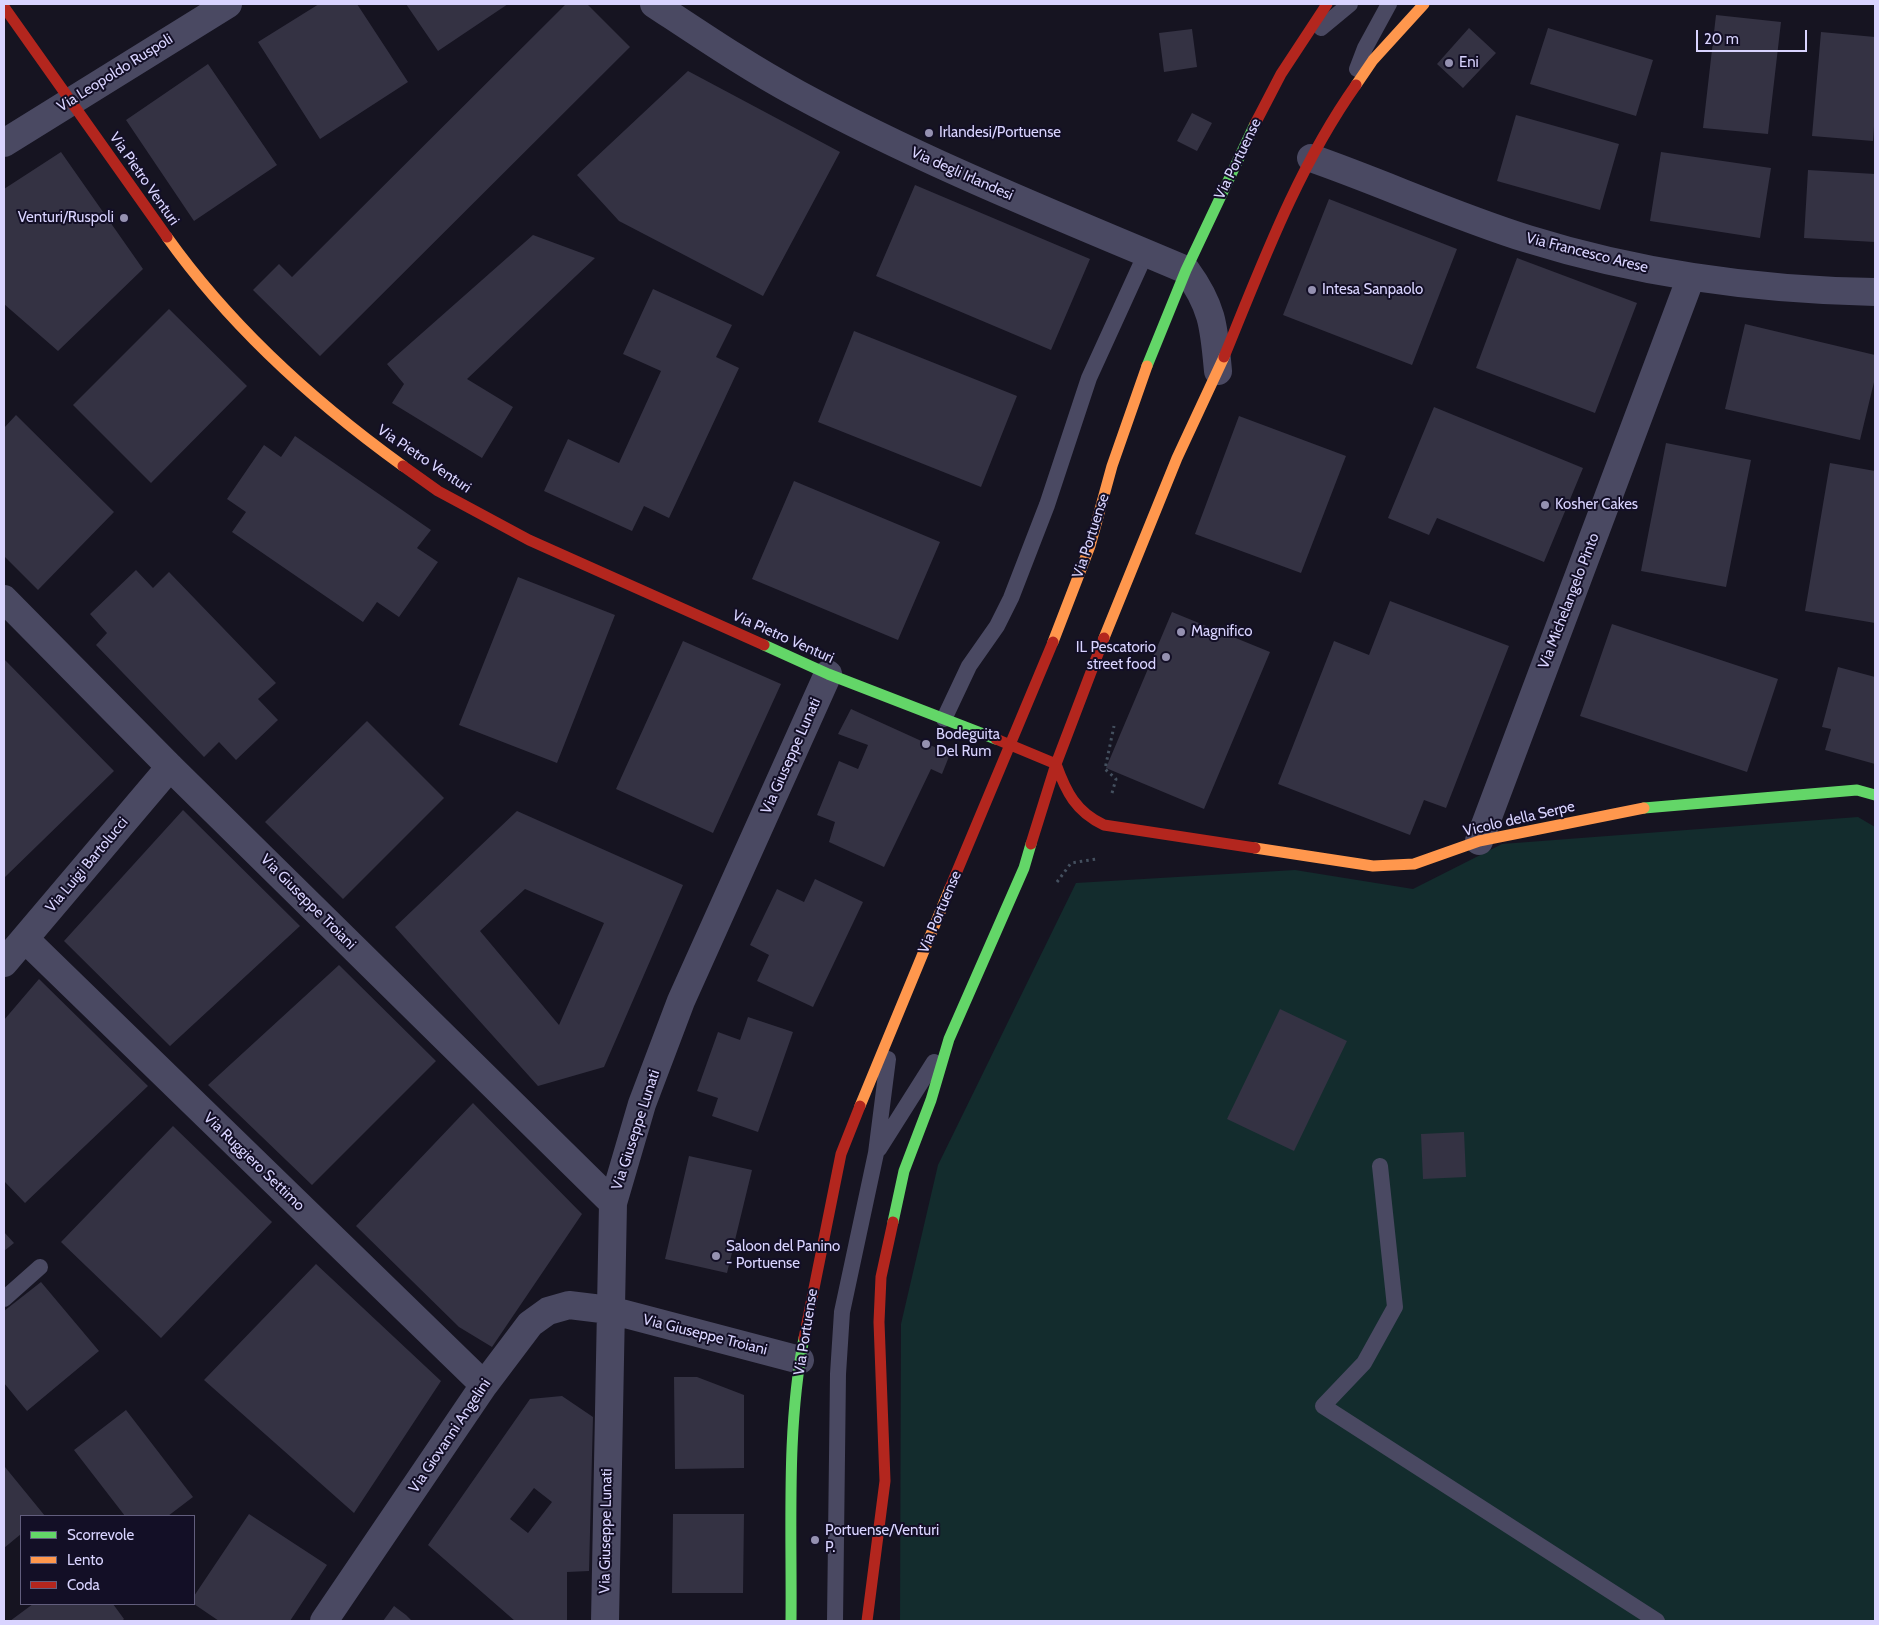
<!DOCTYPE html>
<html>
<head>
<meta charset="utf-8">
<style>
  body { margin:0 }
  #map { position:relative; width:1879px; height:1625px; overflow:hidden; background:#161421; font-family:Cabin,sans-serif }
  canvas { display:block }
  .frame { position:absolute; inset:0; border:5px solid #d9d4ff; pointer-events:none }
  .legend { position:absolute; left:20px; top:1515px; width:175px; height:90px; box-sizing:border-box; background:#130f26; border:1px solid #625e7d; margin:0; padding:6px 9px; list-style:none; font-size:15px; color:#d9d4ff }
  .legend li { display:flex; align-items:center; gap:10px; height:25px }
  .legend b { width:25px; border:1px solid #625e7d }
  .scale { position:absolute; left:1696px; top:30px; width:111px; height:22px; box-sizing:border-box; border:2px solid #d9d4ff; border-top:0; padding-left:6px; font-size:15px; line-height:18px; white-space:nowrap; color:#d9d4ff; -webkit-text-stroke:4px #130f26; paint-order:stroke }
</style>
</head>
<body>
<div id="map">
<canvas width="1879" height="1625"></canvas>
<div class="frame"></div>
<ul class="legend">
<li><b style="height:6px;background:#63d668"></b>Scorrevole</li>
<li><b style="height:6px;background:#ff974d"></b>Lento</li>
<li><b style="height:6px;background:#b3261e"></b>Coda</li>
</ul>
<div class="scale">20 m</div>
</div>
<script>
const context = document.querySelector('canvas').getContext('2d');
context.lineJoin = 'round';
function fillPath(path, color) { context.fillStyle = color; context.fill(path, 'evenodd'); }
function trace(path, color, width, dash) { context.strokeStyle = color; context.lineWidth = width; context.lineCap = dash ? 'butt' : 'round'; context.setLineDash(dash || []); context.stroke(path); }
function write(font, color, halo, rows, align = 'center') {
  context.font = font + ' Cabin,sans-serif'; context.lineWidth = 4; context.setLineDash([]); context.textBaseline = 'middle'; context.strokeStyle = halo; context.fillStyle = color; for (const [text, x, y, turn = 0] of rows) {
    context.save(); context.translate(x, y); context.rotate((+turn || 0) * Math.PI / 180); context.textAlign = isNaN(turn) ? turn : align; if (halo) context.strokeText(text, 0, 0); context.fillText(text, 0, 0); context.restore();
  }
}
fillPath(new Path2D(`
  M 1858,817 L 1875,827 L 1875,1621 L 900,1621 L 901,1324 L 938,1165 L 1076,883 L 1295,870 L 1413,889 L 1502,844 Z`), '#132c2d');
fillPath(new Path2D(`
  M 319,4 L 357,4 L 408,82 L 320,139 L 258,42 Z
  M 406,4 L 508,4 L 438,51 Z
  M 566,4 L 587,4 L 630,47 L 320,356 L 253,290 L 279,264 L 292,277 Z
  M 1716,15 L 1781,22 L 1768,134 L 1703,128 Z
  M 1469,28 L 1496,53 L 1463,88 L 1437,64 Z
  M 1548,28 L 1653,60 L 1636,116 L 1530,84 Z
  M 1192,29 L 1197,67 L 1164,72 L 1159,33 Z
  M 1821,32 L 1875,37 L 1875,112 L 1873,141 L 1812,136 Z
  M 208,64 L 277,165 L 194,221 L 126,120 Z
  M 688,71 L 840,152 L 763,296 L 619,221 L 577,175 Z
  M 1192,113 L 1212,123 L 1197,151 L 1177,141 Z
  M 1516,115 L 1619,144 L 1600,210 L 1497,181 Z
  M 61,152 L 143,269 L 58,351 L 4,304 L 4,189 Z
  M 1661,152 L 1771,168 L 1760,238 L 1650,221 Z
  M 1808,170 L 1875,174 L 1875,242 L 1804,238 Z
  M 915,185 L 1090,259 L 1051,350 L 876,276 Z
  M 1329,199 L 1457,249 L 1412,365 L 1283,315 Z
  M 533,235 L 595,258 L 467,379 L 513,407 L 482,458 L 392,403 L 404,384 L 387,364 Z
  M 1517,258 L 1637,303 L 1595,413 L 1476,368 Z
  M 653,289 L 732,325 L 716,357 L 739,368 L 669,518 L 644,506 L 632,531 L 544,491 L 568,439 L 619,463 L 661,371 L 623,354 Z
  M 169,309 L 247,386 L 151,483 L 73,405 Z
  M 1745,324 L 1875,355 L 1875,378 L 1860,440 L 1725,409 Z
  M 854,331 L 1017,396 L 981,487 L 818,422 Z
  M 1434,407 L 1583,468 L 1544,562 L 1437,518 L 1429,535 L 1388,518 Z
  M 16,415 L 114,512 L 38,590 L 4,556 L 4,428 Z
  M 1239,416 L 1346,456 L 1301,573 L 1195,534 Z
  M 295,436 L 431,530 L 417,548 L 438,562 L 399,617 L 377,602 L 363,622 L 232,532 L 246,512 L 227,499 L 264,445 L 281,457 Z
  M 1666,443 L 1751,460 L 1726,587 L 1641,571 Z
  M 1830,463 L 1875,471 L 1875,623 L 1805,611 Z
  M 794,481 L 940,542 L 898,640 L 752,579 Z
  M 136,570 L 153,588 L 169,572 L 276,683 L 258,699 L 278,720 L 236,760 L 219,742 L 204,757 L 96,645 L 107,633 L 90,614 Z
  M 518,577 L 615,615 L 557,763 L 459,725 Z
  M 1390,601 L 1509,646 L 1446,808 L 1424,800 L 1410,835 L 1278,784 L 1334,641 L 1369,655 Z
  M 1172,612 L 1270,652 L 1204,809 L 1106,768 Z
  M 1612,624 L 1778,679 L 1747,772 L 1580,716 Z
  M 683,641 L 781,684 L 713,833 L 616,789 Z
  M 4,659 L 114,771 L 4,878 Z
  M 1838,667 L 1875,677 L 1875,764 L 1825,750 L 1831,729 L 1822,727 Z
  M 851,709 L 950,754 L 942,774 L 931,769 L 884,867 L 829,842 L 835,822 L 817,815 L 839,761 L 858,769 L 868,745 L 838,734 Z
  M 367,721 L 444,798 L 343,899 L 265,822 Z
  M 183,810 L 300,926 L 170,1046 L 64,941 Z
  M 517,811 L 683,885 L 604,1067 L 538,1086 L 395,927 ZM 525,889 L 604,923 L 559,1025 L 480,931 Z
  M 815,879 L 863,902 L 813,1007 L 757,981 L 769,955 L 750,945 L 777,889 L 804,902 Z
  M 339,965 L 436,1061 L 312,1185 L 208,1085 Z
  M 39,979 L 148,1086 L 25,1203 L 4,1181 L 4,1020 Z
  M 1280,1009 L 1347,1041 L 1294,1151 L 1227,1119 Z
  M 748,1017 L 793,1032 L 758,1132 L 712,1116 L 718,1098 L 697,1091 L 718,1032 L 740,1040 Z
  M 473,1103 L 582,1214 L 492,1347 L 459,1327 L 356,1226 Z
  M 173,1126 L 272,1222 L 161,1338 L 61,1242 Z
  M 1464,1132 L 1466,1177 L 1423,1179 L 1421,1134 Z
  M 689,1156 L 752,1170 L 727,1273 L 665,1259 Z
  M 4,1232 L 14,1243 L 4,1251 Z
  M 316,1264 L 441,1381 L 354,1513 L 204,1380 Z
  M 41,1282 L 99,1351 L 27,1411 L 4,1383 L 4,1311 Z
  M 674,1377 L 697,1377 L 744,1395 L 744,1468 L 675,1469 Z
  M 562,1396 L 593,1417 L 589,1571 L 567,1572 L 567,1621 L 515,1621 L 428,1545 L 530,1399 ZM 534,1488 L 552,1502 L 528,1533 L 510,1519 Z
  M 126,1410 L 193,1497 L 168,1516 L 125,1516 L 74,1450 Z
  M 5,1467 L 45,1516 L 21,1516 L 21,1534 L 4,1548 Z
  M 249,1514 L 327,1565 L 290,1621 L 219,1621 L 194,1604 L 194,1596 Z
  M 673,1514 L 744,1514 L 743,1593 L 672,1593 Z
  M 33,1604 L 113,1604 L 124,1619 L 122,1621 L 10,1621 Z
  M 394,1606 L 406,1615 L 412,1621 L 383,1621 Z`), '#343243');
trace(new Path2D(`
  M 1112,793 L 1116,779 L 1105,769 L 1114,726
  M 1057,882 L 1071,863 L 1096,859`), '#44505f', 3, [2.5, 4]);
trace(new Path2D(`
  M 1321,28 L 1350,4
  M 1357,69 L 1365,48 L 1389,4
  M 944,719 L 969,666 L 997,626 L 1011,598 L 1047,505 L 1089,378 L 1146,253
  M 879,1149 L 934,1062
  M 1380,1166 L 1395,1307 L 1364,1363 L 1323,1406 L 1657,1621
  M 4,1299 L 40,1267
  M 835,1621 L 838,1374 L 842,1312 L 876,1153 L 888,1059`), '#4a4962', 16);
trace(new Path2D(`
  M 654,4 C 701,35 748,67 798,94 C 923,162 1056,215 1186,270 C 1213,307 1214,327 1218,371
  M 4,143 L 228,4
  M 1311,158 C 1383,183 1454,216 1528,239 C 1640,274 1758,290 1875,292
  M 4,599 L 170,767 L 613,1203
  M 1479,841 L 1691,277
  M 25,939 L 484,1385
  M 4,963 L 170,767
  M 324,1621 L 484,1385 L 530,1324 L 548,1311 L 569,1305 L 610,1310 L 800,1360
  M 605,1621 L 613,1203 L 642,1104 L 681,1001 L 828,674`), '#4a4962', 28);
trace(new Path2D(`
  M 1147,366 L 1186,270 L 1255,124
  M 764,645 L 828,674 L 996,739
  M 1644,808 L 1857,790 L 1875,795
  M 893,1222 L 904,1171 L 931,1100 L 949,1039 L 1024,868 L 1031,844
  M 791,1621 C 792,1527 786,1430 804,1338`), '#63d668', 11);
trace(new Path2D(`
  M 1356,85 L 1373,60 L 1424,4
  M 167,237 C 231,327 313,401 403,466
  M 1104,638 L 1177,458 L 1224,357
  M 1053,642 L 1090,546 L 1112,466 L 1147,366
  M 1255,848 L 1373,866 L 1414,864 L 1479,841 L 1644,808
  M 860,1106 L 950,888`), '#ff974d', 11);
trace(new Path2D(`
  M 4,7 L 167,237
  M 1255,124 L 1281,74 L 1327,4
  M 1224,357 C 1262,264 1298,167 1356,85
  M 403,466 L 438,491 L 529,540 L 764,645
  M 996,739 L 1056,764
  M 1056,764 C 1066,792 1076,812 1104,825 L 1255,848
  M 1031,844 L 1056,764 L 1104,638
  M 950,888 L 1053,642
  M 804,1338 L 841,1154 L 860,1106
  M 867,1621 L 885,1481 L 879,1322 L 881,1277 L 893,1222`), '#b3261e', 11);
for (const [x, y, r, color] of [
  [1449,63,5,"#9591b1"],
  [929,133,5,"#9591b1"],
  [124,218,5,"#9591b1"],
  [1312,290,5,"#9591b1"],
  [1545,505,5,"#9591b1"],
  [1181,632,5,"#9591b1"],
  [1166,657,5,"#9591b1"],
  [926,744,5,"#9591b1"],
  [716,1256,5,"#9591b1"],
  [815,1540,5,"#9591b1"]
]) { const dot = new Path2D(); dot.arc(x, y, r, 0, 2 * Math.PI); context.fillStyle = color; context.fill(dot); trace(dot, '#130f26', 2); }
write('15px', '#d9d4ff', '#130f26', [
  ["Eni",1459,63],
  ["Irlandesi/Portuense",939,133],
  ["Venturi/Ruspoli",114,218,"right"],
  ["Intesa Sanpaolo",1322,290],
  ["Kosher Cakes",1555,505],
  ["Magnifico",1191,632],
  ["IL Pescatorio",1156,648,"right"],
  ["street food",1156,665,"right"],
  ["Bodeguita",936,735],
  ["Del Rum",936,752],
  ["Saloon del Panino",726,1247],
  ["- Portuense",726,1264],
  ["Portuense/Venturi",825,1531],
  ["P.",825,1548]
], 'left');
write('15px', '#d9d4ff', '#130f26', [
  ["Via Leopoldo Ruspoli",115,73,-32],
  ["Via Portuense",1238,159,-64],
  ["Via degli Irlandesi",962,174,24],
  ["Via Pietro Venturi",144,179,55],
  ["Via Francesco Arese",1587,253,14],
  ["Via Pietro Venturi",424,459,34],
  ["Via Portuense",1091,536,-72],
  ["Via Michelangelo Pinto",1569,601,-69],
  ["Via Pietro Venturi",783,637,24],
  ["Via Giuseppe Lunati",791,756,-66],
  ["Vicolo della Serpe",1519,819,-13],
  ["Via Luigi Bartolucci",87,865,-50],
  ["Via Giuseppe Troiani",308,902,45],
  ["Via Portuense",940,912,-67],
  ["Via Giuseppe Lunati",636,1130,-72],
  ["Via Ruggiero Settimo",254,1162,44],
  ["Via Portuense",806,1332,-81],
  ["Via Giuseppe Troiani",705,1335,14],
  ["Via Giovanni Angelini",450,1436,-56],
  ["Via Giuseppe Lunati",606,1531,-89]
]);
</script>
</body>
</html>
